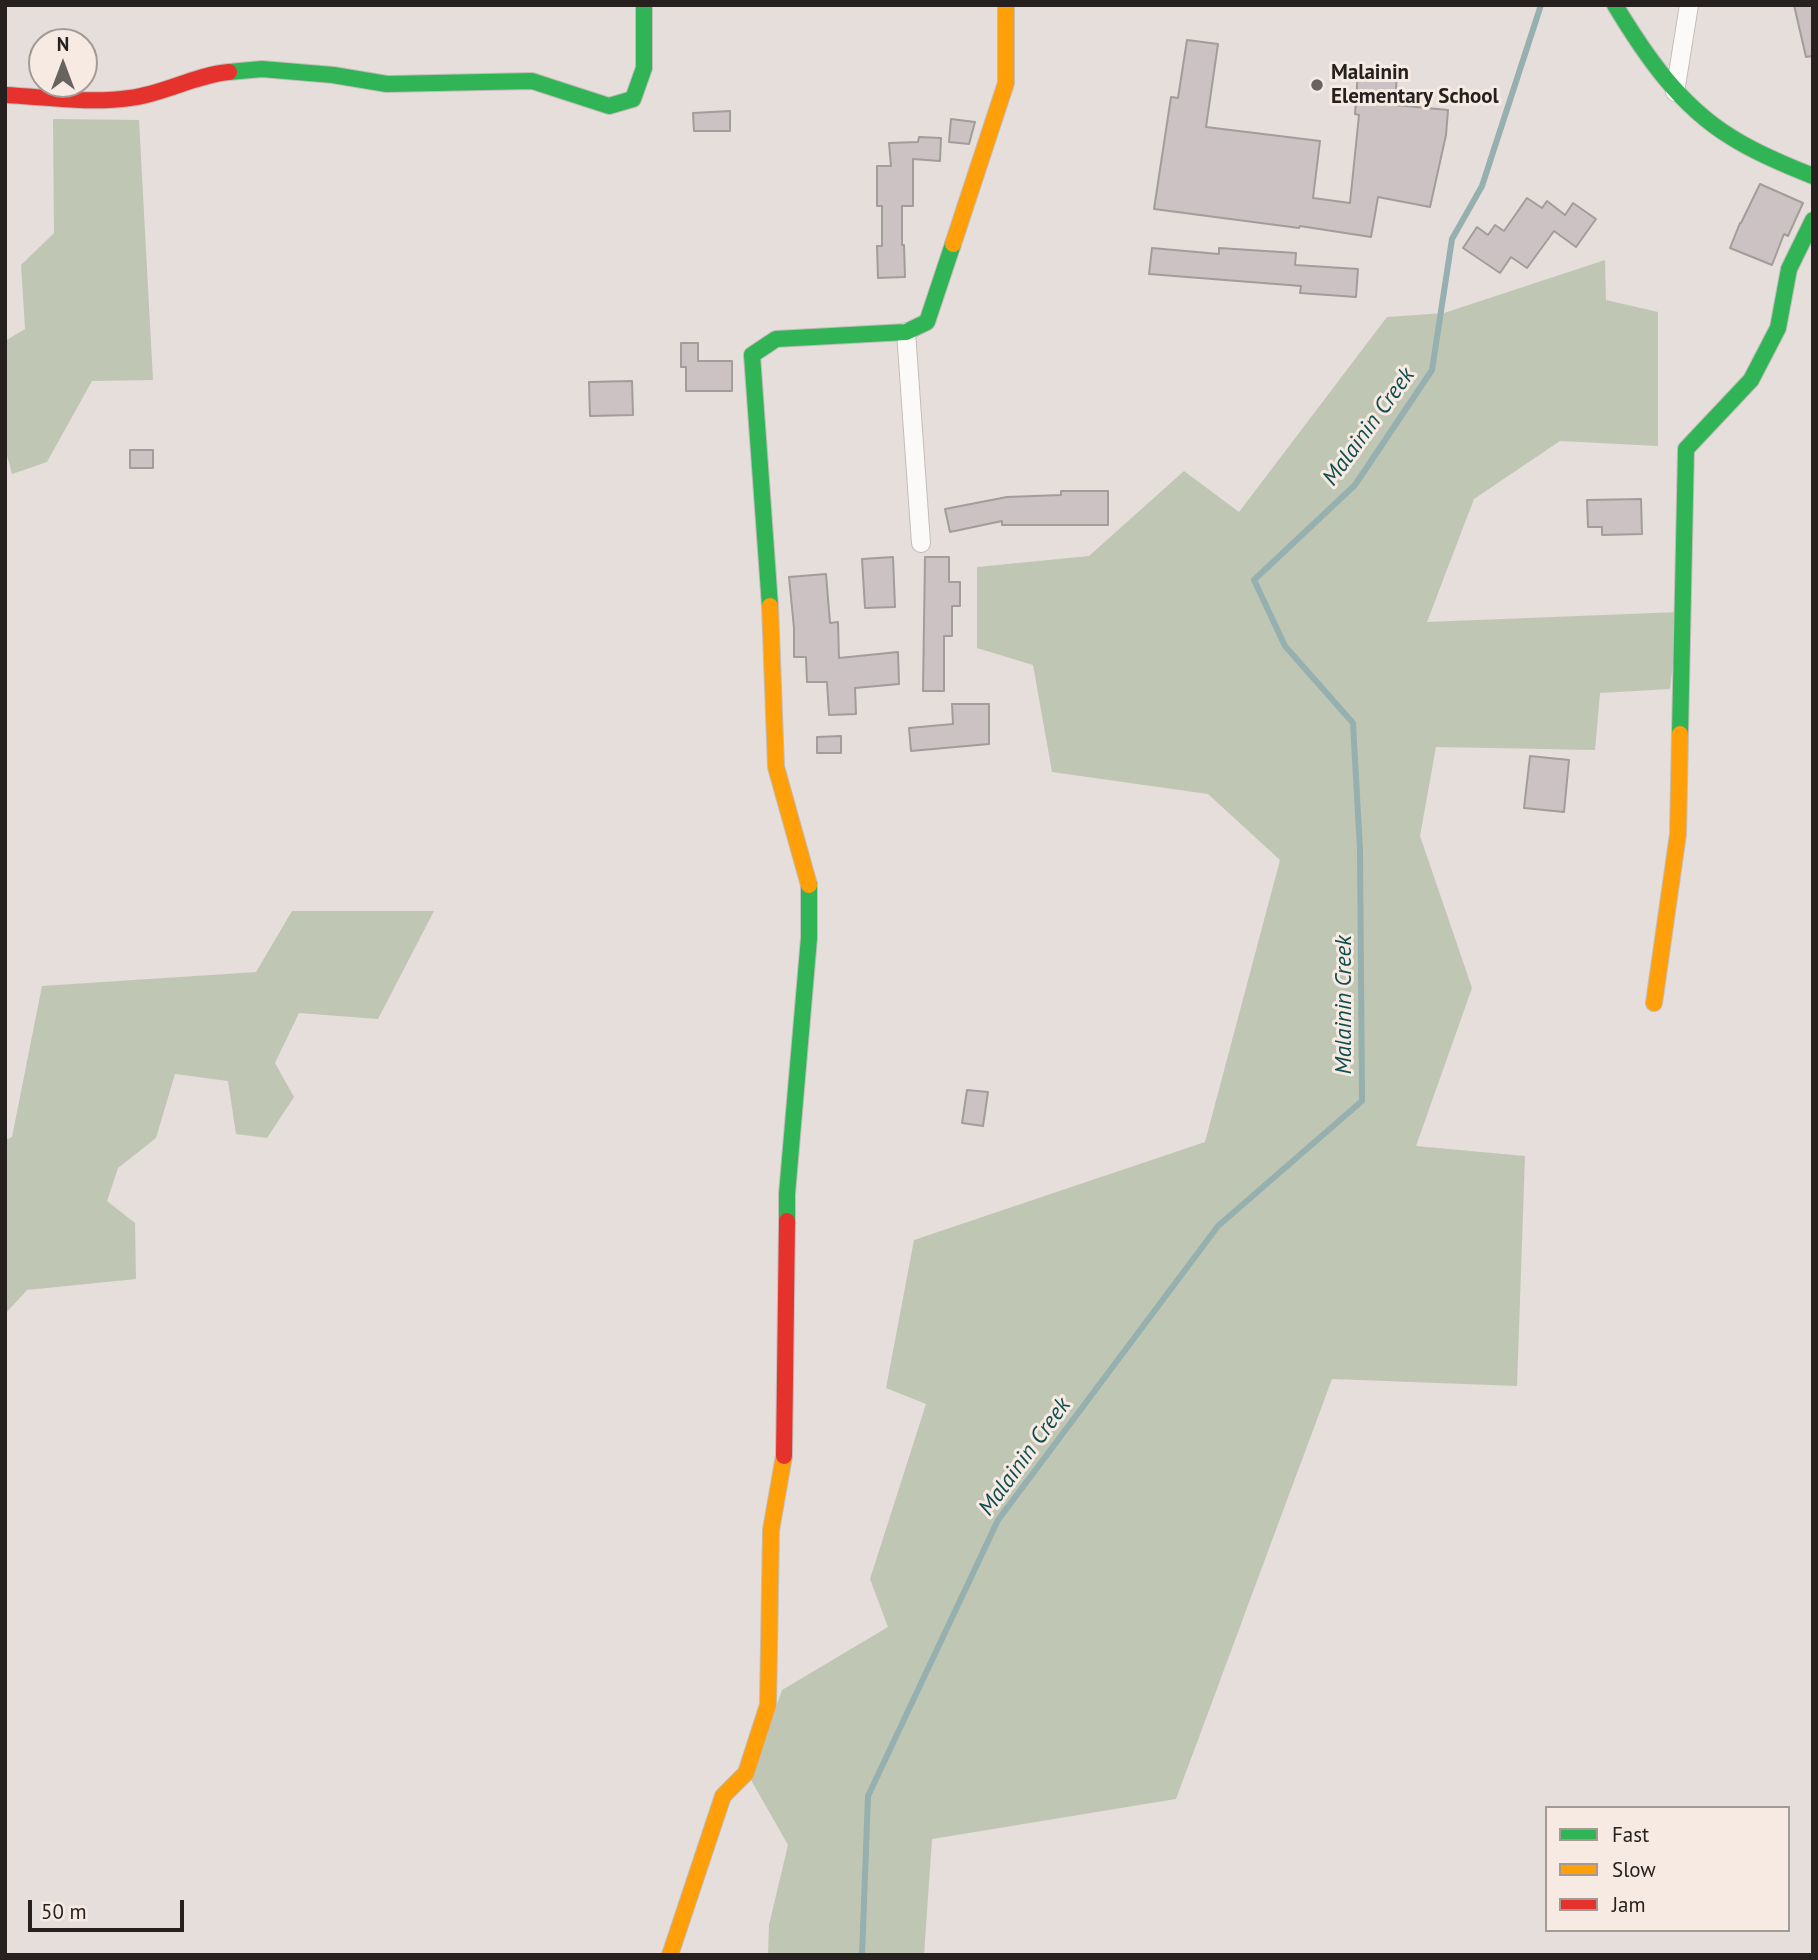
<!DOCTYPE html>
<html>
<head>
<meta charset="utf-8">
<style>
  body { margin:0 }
  #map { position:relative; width:1818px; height:1960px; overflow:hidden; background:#e5deda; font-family:"PT Sans",sans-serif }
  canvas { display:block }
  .frame { position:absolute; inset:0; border:7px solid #26211f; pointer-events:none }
  .legend { position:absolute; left:1545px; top:1806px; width:245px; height:126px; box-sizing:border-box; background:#f7eae2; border:2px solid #a39a94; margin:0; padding:9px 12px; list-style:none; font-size:21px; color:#26211f }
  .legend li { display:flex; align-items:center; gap:14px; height:35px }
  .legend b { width:35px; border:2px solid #a39a94 }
  .north { position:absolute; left:28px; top:28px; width:70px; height:70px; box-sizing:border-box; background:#f7eae2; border:2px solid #a39a94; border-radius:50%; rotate:0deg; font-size:19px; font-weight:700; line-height:28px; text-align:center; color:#26211f }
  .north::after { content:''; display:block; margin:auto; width:24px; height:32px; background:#696360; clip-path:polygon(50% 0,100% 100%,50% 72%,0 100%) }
  .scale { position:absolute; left:28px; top:1900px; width:156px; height:32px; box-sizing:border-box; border:4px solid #26211f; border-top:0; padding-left:9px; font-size:21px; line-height:24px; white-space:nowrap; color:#26211f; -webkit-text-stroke:5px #f7eae2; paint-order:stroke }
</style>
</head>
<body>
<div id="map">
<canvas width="1818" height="1960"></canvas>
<div class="frame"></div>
<ul class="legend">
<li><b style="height:9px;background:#30b455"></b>Fast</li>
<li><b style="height:9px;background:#ff9f0a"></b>Slow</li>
<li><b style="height:9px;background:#e5322d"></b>Jam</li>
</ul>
<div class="north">N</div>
<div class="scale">50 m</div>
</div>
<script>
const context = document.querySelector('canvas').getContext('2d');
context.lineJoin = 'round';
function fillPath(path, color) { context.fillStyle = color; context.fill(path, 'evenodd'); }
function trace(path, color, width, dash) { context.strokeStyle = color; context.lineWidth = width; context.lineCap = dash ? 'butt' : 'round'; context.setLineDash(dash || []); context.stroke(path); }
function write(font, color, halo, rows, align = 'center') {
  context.font = font + ' "PT Sans",sans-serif'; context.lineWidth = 6; context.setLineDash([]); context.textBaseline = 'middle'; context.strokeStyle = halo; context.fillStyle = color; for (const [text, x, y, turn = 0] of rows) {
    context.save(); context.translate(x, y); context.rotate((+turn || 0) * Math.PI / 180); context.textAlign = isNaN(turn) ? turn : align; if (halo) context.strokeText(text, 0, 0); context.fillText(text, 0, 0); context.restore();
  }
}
fillPath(new Path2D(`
  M 53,119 L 139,120 L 153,380 L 92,381 L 47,462 L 12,474 L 5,448 L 5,341 L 25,329 L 21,265 L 54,233 Z
  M 1605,260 L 1606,300 L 1658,312 L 1658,446 L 1560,441 L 1474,499 L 1427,622 L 1679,612 L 1670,689 L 1600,693 L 1595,750 L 1436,747 L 1420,836 L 1472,988 L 1416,1146 L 1525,1156 L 1517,1386 L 1332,1379 L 1176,1799 L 932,1839 L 924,1955 L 768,1955 L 769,1925 L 788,1845 L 751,1780 L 782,1690 L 888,1627 L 870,1579 L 926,1404 L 886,1388 L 914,1240 L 1205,1142 L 1280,860 L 1208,794 L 1052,772 L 1033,665 L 977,648 L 977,567 L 1089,556 L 1184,471 L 1239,512 L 1387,317 L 1444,313 Z
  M 292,911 L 434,911 L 378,1019 L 299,1013 L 275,1063 L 294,1097 L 267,1138 L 236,1134 L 228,1081 L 175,1074 L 156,1138 L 118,1168 L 107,1201 L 135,1223 L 136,1279 L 27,1290 L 5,1314 L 5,1140 L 12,1137 L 42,986 L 256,972 Z`), '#c0c6b4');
trace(new Path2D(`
  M 862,1955 L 868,1796 L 998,1520 L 1218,1226 L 1362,1101 L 1360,850 L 1353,723 L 1285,646 L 1254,580 L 1355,485 L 1432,370 L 1452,239 L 1482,186 L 1541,5`), '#95b0af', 6);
const building = new Path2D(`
  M 1794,5 L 1813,5 L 1813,56 L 1806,57 Z
  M 1187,40 L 1218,44 L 1206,127 L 1320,141 L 1313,198 L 1350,203 L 1359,115 L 1355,114 L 1358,71 L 1397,74 L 1395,105 L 1448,110 L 1446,135 L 1430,207 L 1378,197 L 1371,237 L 1300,226 L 1299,228 L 1154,209 L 1171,97 L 1178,98 Z
  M 730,111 L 730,131 L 694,131 L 693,113 Z
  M 951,119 L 975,122 L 969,144 L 949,142 Z
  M 919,137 L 941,138 L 940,161 L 913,159 L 913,206 L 902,206 L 902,245 L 904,245 L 905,277 L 878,278 L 877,246 L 882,246 L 882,206 L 877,206 L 877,166 L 891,166 L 889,143 L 918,142 Z
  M 1760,184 L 1803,203 L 1788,236 L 1784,234 L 1772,265 L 1730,248 L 1740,223 L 1741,223 Z
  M 1527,198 L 1542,208 L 1547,201 L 1565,215 L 1573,203 L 1596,219 L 1576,247 L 1554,231 L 1527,268 L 1511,257 L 1500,273 L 1463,248 L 1477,227 L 1488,235 L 1495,225 L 1504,231 Z
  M 1152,248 L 1219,254 L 1219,248 L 1296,253 L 1295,265 L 1358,269 L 1356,297 L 1300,293 L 1301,286 L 1149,274 Z
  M 681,343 L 698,343 L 698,361 L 732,361 L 732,391 L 686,391 L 686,367 L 681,367 Z
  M 632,381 L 633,415 L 590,416 L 589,382 Z
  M 130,450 L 153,450 L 153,468 L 130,468 Z
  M 1061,491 L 1108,491 L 1108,525 L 1002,525 L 1002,521 L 950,532 L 945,509 L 1007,497 L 1061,495 Z
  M 1641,499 L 1642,534 L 1602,535 L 1602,527 L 1588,527 L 1587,500 Z
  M 893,557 L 895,607 L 865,608 L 862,559 Z
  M 925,557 L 949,557 L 949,582 L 960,582 L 960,606 L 952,606 L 952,636 L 944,636 L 944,691 L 923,691 Z
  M 826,574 L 830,623 L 838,622 L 839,658 L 898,652 L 899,684 L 855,688 L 856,714 L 829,715 L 827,682 L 807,682 L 806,657 L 794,657 L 794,628 L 789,577 Z
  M 952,704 L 989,704 L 989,744 L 911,751 L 909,728 L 953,724 Z
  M 841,736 L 841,753 L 817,753 L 817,737 Z
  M 1530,756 L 1569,760 L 1564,812 L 1524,808 Z
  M 967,1090 L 988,1092 L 983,1126 L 962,1123 Z`);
fillPath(building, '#ccc2c3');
trace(building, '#a29c9b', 2);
const street = new Path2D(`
  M 1675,92 L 1689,5
  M 906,332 L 921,543`);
const fast = new Path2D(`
  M 1615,5 C 1645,55 1680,106 1731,137 C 1756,153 1785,165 1813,176
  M 229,72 L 262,69 L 333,75 L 387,84 L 532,81 L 609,106 L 633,99 L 644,68 L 644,5
  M 770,606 L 752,355 L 776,339 L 906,332 L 927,322 L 953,244
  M 1680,734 L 1686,449 L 1751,380 L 1778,328 L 1789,269 L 1813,220
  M 787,1221 L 787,1194 L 809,938 L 809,885`);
const slow = new Path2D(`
  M 953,244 L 1006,83 L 1006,5
  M 770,606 L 776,767 L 809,885
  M 1654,1003 L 1678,834 L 1680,734
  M 670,1955 L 723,1796 L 746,1773 L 768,1705 L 771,1530 L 784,1456`);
const jam = new Path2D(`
  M 5,95 C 46,97 89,104 130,98 C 164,94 195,75 229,72
  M 784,1456 L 787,1221`);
trace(street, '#c2bdba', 20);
trace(fast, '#c2bdba', 18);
trace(slow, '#c2bdba', 18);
trace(jam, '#c2bdba', 18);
trace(street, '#fbfaf9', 18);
trace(fast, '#30b455', 16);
trace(slow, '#ff9f0a', 16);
trace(jam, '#e5322d', 16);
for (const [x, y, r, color] of [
  [1317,85,7,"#696360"]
]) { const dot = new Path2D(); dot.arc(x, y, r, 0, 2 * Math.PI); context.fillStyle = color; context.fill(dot); trace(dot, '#f7eae2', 2.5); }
write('bold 21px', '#26211f', '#f7eae2', [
  ["Malainin",1331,73],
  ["Elementary School",1331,97]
], 'left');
write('italic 23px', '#0d4d4f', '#f7eae2', [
  ["Malainin Creek",1369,427,-54],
  ["Malainin Creek",1344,1005,-90],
  ["Malainin Creek",1025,1457,-54]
]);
</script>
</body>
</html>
